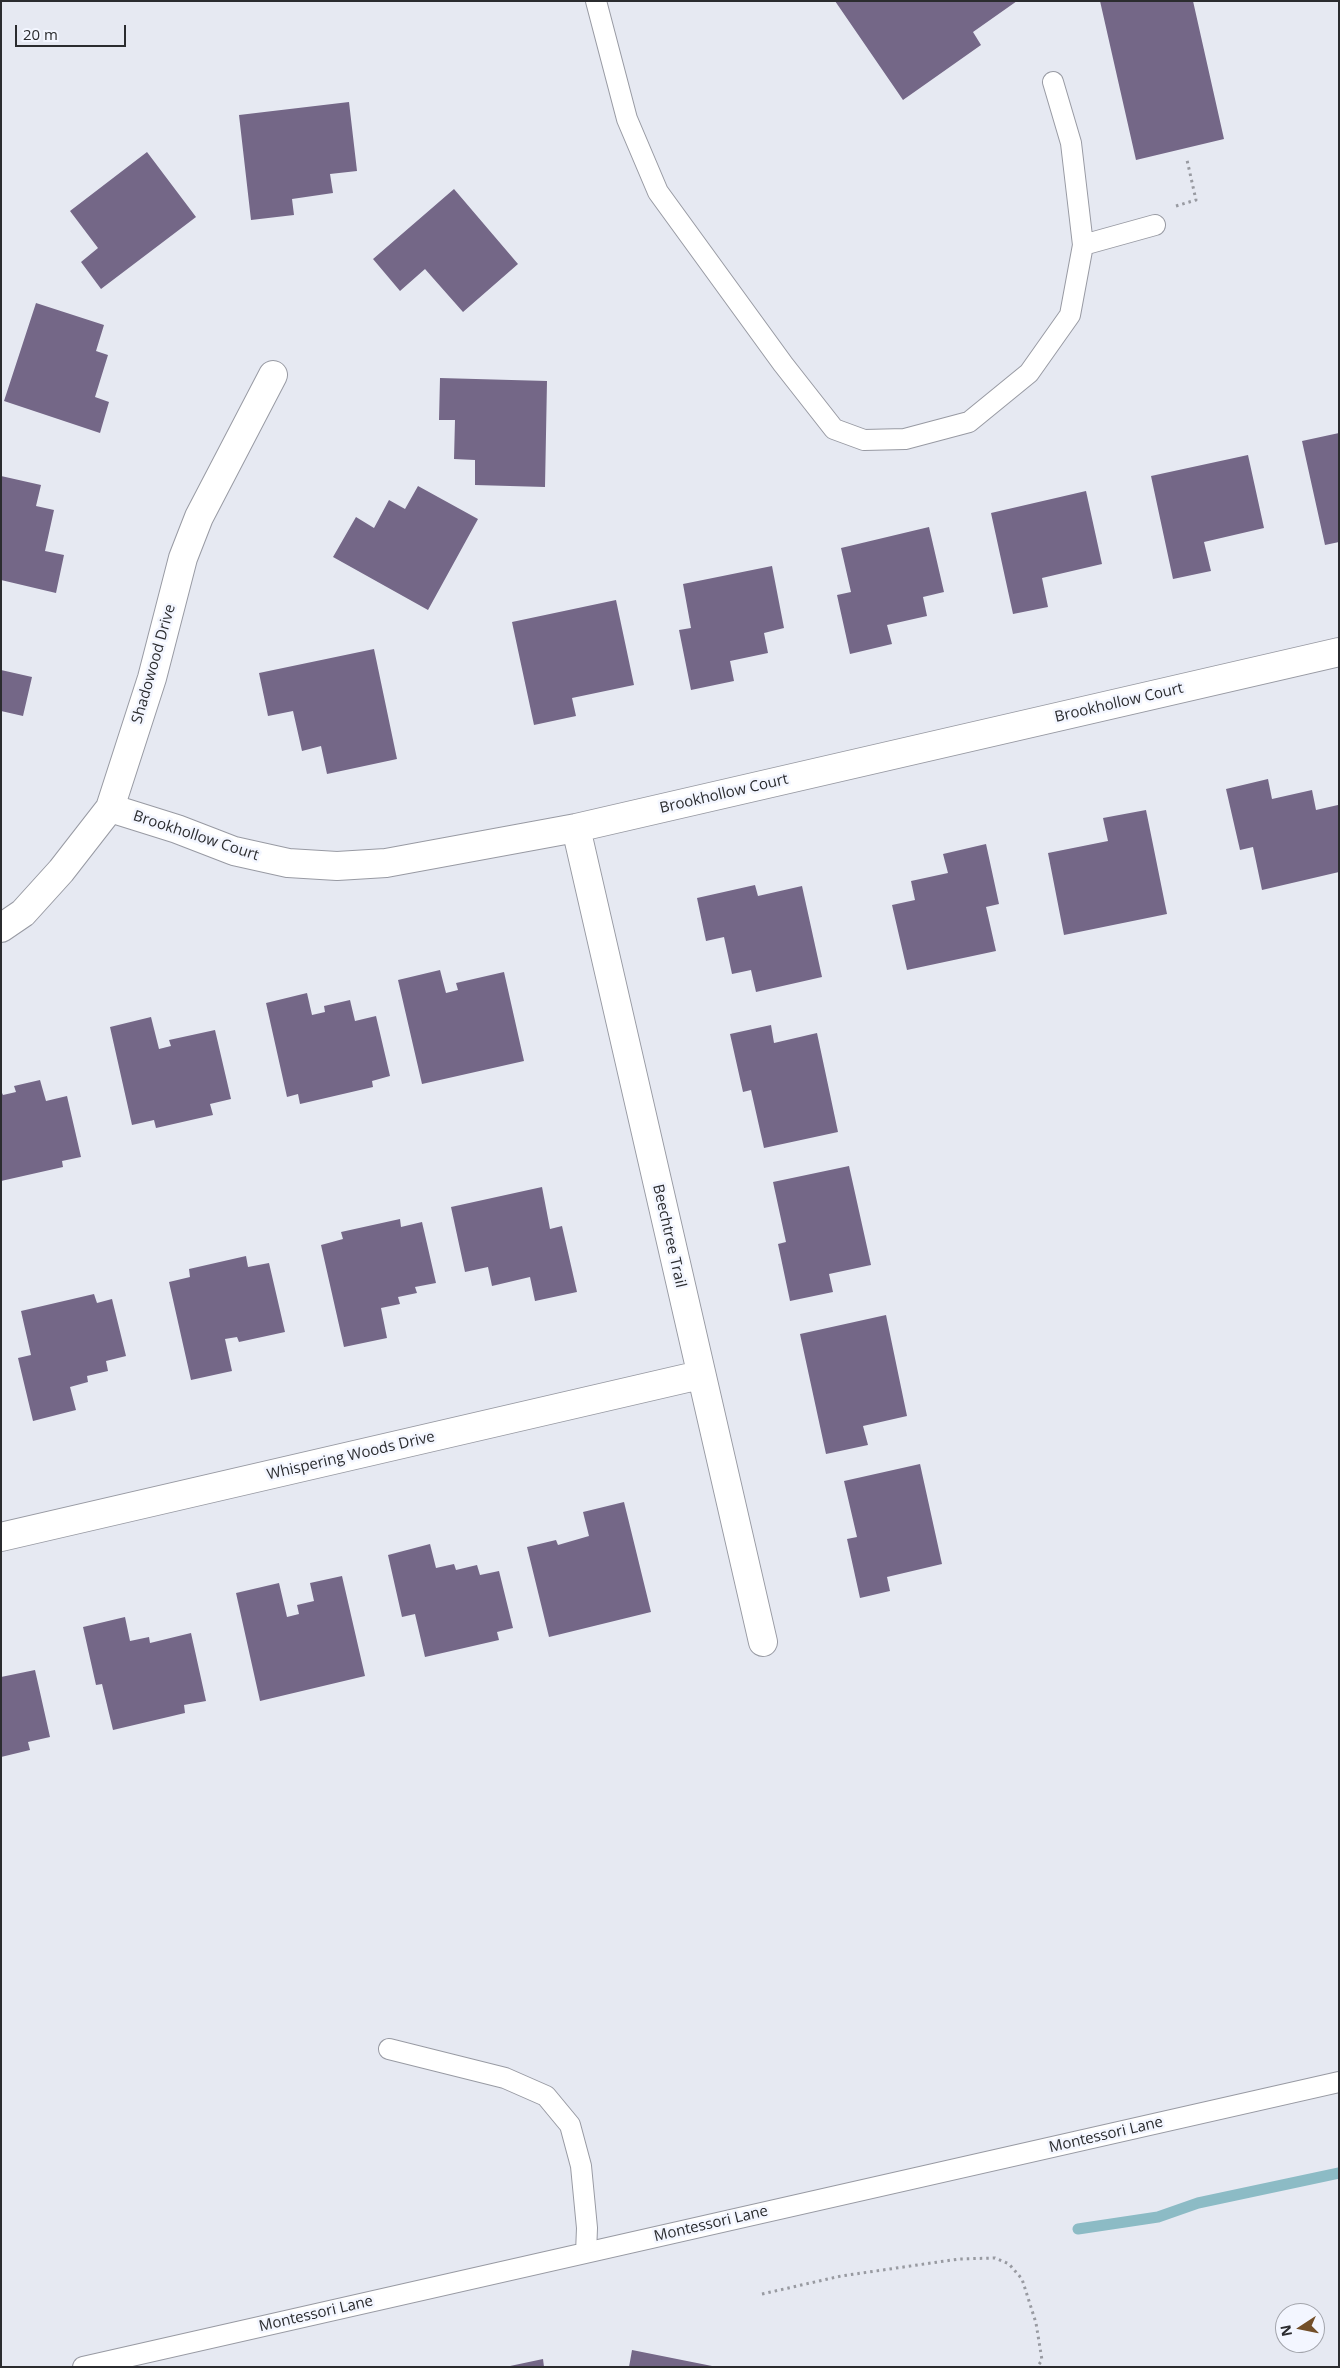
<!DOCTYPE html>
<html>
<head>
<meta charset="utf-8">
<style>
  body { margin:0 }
  #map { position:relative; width:1340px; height:2368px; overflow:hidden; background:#e6e9f2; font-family:"Open Sans",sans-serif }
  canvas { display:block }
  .frame { position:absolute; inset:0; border:2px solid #2b2c2f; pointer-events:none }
  .north { position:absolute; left:1275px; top:2303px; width:50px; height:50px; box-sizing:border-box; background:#f3f6ff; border:1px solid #a3a5ac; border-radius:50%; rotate:259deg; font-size:14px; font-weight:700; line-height:20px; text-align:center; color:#2b2c2f }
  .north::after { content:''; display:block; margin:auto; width:18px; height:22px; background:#734f29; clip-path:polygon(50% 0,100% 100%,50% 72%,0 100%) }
  .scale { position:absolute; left:15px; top:25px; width:111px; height:22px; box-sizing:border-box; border:2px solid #2b2c2f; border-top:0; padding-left:6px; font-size:15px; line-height:18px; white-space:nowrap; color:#2b2c2f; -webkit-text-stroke:4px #f3f6ff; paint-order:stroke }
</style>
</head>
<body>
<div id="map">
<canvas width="1340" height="2368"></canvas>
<div class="frame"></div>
<div class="north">N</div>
<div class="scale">20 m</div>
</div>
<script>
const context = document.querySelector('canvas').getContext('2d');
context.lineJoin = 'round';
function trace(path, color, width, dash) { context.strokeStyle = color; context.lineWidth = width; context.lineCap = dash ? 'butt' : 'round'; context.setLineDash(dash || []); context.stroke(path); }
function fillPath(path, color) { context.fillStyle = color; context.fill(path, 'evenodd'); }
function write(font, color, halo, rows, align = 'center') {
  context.font = font + ' "Open Sans",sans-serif'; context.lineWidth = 5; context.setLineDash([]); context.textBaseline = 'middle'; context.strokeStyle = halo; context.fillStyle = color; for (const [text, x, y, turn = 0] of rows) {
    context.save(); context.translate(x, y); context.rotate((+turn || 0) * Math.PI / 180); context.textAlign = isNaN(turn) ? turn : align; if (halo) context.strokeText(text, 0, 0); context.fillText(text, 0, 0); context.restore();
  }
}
trace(new Path2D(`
  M 1078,2229 L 1158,2217 L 1198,2203 L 1339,2173`), '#8cbbc5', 11);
fillPath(new Path2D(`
  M 835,1 L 1017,1 L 973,32 L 981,45 L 903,100 Z
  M 1100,1 L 1193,1 L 1224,139 L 1136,160 Z
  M 349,102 L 357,171 L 330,174 L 333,193 L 292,199 L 294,215 L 251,220 L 239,115 Z
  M 147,152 L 196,217 L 101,289 L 81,262 L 98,248 L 70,211 Z
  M 454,189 L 518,264 L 463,312 L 425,269 L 400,291 L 373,259 Z
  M 36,303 L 104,325 L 96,351 L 108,355 L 95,397 L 109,402 L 100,433 L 4,401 Z
  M 440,378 L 547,381 L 545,487 L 475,485 L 475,460 L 454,459 L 455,420 L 439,420 Z
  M 1339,433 L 1339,542 L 1325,545 L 1302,441 Z
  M 1248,455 L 1264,528 L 1204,542 L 1211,571 L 1173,579 L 1151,476 Z
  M 1,476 L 41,485 L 36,506 L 54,510 L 45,551 L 64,555 L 56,593 L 1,580 Z
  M 418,486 L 478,519 L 428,610 L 333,557 L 356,517 L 374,528 L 389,500 L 405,509 Z
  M 1086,491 L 1102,564 L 1042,578 L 1048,607 L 1013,614 L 991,513 Z
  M 929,527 L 944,592 L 923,597 L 927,616 L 887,625 L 892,644 L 850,654 L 837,595 L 851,592 L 841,548 Z
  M 772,566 L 784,628 L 764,633 L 768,653 L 730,661 L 734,681 L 691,690 L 679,630 L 691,628 L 683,584 Z
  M 616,600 L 634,685 L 572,698 L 576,716 L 534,725 L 512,622 Z
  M 374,649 L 397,759 L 327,774 L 321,746 L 302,751 L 293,711 L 268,716 L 259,673 Z
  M 1,670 L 32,677 L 23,716 L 1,711 Z
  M 1268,779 L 1272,799 L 1312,790 L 1316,810 L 1338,805 L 1339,872 L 1262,890 L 1253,847 L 1240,850 L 1226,789 Z
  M 1146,810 L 1167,914 L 1064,935 L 1048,853 L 1108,841 L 1103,818 Z
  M 986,844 L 999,904 L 986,907 L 996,951 L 907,970 L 892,905 L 915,900 L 911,881 L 948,873 L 943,854 Z
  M 755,885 L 758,896 L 802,886 L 822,977 L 756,992 L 751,970 L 732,974 L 724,937 L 706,941 L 697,898 Z
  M 440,970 L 446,993 L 458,990 L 456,983 L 504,972 L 524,1061 L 422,1084 L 398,980 Z
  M 307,993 L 312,1015 L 325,1012 L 324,1006 L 350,1000 L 355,1021 L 376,1016 L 390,1076 L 372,1081 L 373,1087 L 300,1104 L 298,1094 L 287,1097 L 266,1003 Z
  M 151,1017 L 159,1049 L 171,1046 L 169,1040 L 215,1030 L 231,1099 L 210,1104 L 213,1115 L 156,1128 L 154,1120 L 132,1125 L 110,1027 Z
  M 771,1025 L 774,1043 L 817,1033 L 838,1132 L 764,1148 L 751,1090 L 743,1092 L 730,1034 Z
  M 40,1080 L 46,1101 L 67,1096 L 81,1157 L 62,1161 L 63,1167 L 1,1181 L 1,1091 L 3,1095 L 16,1092 L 14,1086 Z
  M 849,1166 L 871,1265 L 829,1274 L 833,1292 L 790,1301 L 778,1244 L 786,1242 L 773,1182 Z
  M 542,1187 L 550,1229 L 562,1226 L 577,1292 L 535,1301 L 530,1277 L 492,1286 L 488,1267 L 465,1272 L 451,1207 Z
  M 400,1219 L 401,1227 L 422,1222 L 436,1283 L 415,1287 L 417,1293 L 398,1297 L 400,1304 L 381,1308 L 387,1338 L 344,1347 L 321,1245 L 343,1239 L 341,1232 Z
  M 246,1256 L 248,1267 L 269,1263 L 285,1332 L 239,1342 L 237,1337 L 225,1339 L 232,1371 L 191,1380 L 169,1282 L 190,1277 L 189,1269 Z
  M 94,1294 L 97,1303 L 112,1299 L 126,1356 L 106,1361 L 108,1371 L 87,1376 L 88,1382 L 70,1387 L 76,1410 L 33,1421 L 18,1358 L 31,1355 L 21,1311 Z
  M 886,1315 L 907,1416 L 863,1426 L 868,1445 L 826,1454 L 800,1334 Z
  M 920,1464 L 942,1564 L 887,1577 L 890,1591 L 860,1598 L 847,1539 L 857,1537 L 844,1481 Z
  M 624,1502 L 651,1612 L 549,1637 L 527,1547 L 556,1540 L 558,1545 L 589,1536 L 583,1512 Z
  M 430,1544 L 436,1568 L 454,1564 L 456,1570 L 477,1565 L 480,1575 L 499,1571 L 513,1628 L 497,1632 L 499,1640 L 425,1657 L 415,1614 L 402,1617 L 388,1555 Z
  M 342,1576 L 365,1676 L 260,1701 L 236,1593 L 279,1583 L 287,1617 L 299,1614 L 297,1605 L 314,1601 L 310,1583 Z
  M 125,1617 L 130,1641 L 149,1637 L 150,1643 L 191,1633 L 206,1701 L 184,1705 L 185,1713 L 113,1730 L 102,1684 L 96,1685 L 83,1627 Z
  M 35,1670 L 50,1737 L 28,1742 L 30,1750 L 1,1757 L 1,1677 Z
  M 632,2350 L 712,2366 L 712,2367 L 629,2367 Z
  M 543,2359 L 544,2367 L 510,2367 L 510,2366 Z`), '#746787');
const service = new Path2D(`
  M 596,1 L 627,119 L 658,192 L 783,364 L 834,429 L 864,440 L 905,439 L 969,422 L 1029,373 L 1070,315 L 1083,245 L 1071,143 L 1053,82
  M 1083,245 L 1155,225
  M 389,2049 L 505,2078 L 546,2096 L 570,2125 L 581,2166 L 587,2228 L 586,2253
  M 83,2367 L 1339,2082`);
const minor = new Path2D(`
  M 110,808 L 177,829 L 234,851 L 288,863 L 337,866 L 386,863 L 576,828 L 1339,652
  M 576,828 L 763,1642
  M 1,928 L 23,913 L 61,871 L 110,808 L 152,678 L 183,558 L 199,517 L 273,375
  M 1,1537 L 700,1375`);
trace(service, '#989aa3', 22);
trace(minor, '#989aa3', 30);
trace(new Path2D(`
  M 1176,206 L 1196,200 L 1187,160
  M 762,2294 L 841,2276 L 959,2259 L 995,2258 L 1009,2264 L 1022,2279 L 1036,2323 L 1042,2360 L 1037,2367`), '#989aa1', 3, [2.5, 4]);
trace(service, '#fff', 20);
trace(minor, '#fff', 28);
write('15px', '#2b2c2f', '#f3f6ff', [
  ["Shadowood Drive",154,664,-74],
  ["Brookhollow Court",1119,703,-13],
  ["Brookhollow Court",724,794,-13],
  ["Brookhollow Court",196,836,18],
  ["Beechtree Trail",669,1236,77],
  ["Whispering Woods Drive",351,1456,-13],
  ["Montessori Lane",1106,2135,-13],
  ["Montessori Lane",711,2224,-13],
  ["Montessori Lane",316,2314,-13]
]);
</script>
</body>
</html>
